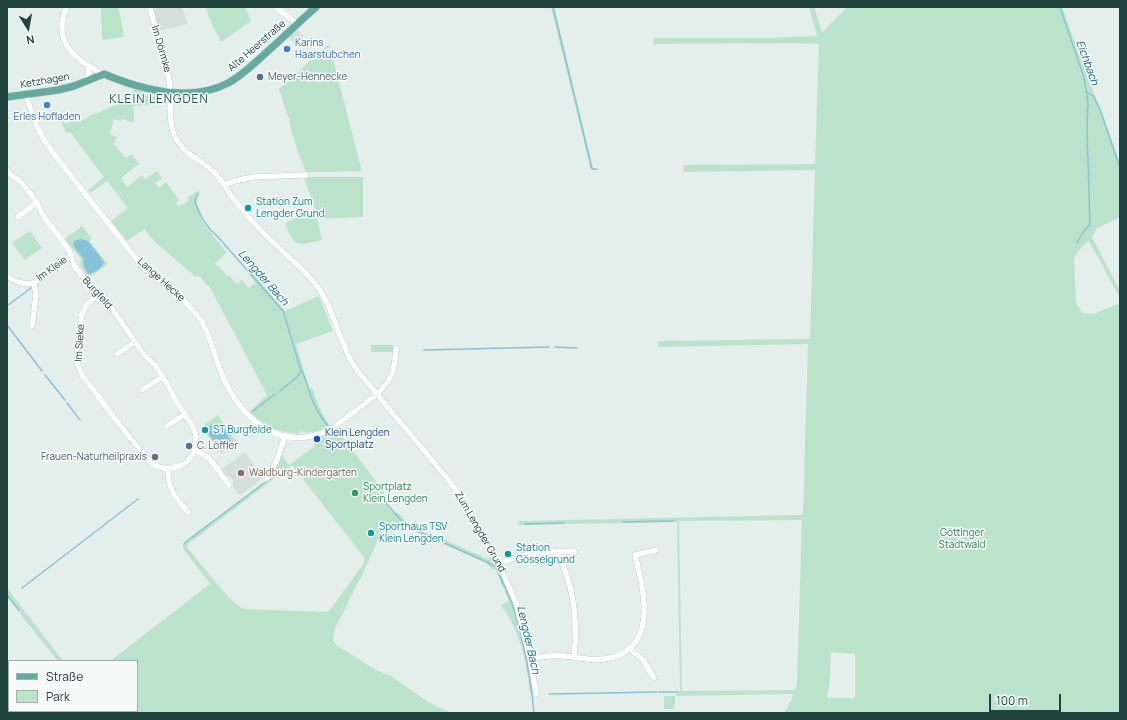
<!DOCTYPE html>
<html>
<head>
<meta charset="utf-8">
<style>
  body { margin:0 }
  #map { position:relative; width:1127px; height:720px; overflow:hidden; background:#e4efec; font-family:Manrope,sans-serif }
  canvas { display:block }
  .frame { position:absolute; inset:0; border:8px solid #21433e; pointer-events:none }
  .legend { position:absolute; left:8px; top:660px; width:130px; height:52px; box-sizing:border-box; background:#f6fbf9; border:1px solid #a1b1ae; margin:0; padding:5px 7px; list-style:none; font-size:12px; color:#21433e }
  .legend li { display:flex; align-items:center; gap:8px; height:20px }
  .legend b { width:20px; border:1px solid #a1b1ae }
  .north { position:absolute; left:8px; top:8px; width:40px; height:40px; -webkit-text-stroke:3px #f6fbf9; paint-order:stroke; rotate:169deg; font-size:11px; font-weight:700; line-height:16px; text-align:center; color:#21433e }
  .north::after { content:''; display:block; margin:auto; width:14px; height:18px; background:#21433e; clip-path:polygon(50% 0,100% 100%,50% 72%,0 100%) }
  .scale { position:absolute; left:989px; top:694px; width:72px; height:18px; box-sizing:border-box; border:2px solid #21433e; border-top:0; padding-left:5px; font-size:12px; line-height:14px; white-space:nowrap; color:#21433e; -webkit-text-stroke:3px #f6fbf9; paint-order:stroke }
</style>
</head>
<body>
<div id="map">
<canvas width="1127" height="720"></canvas>
<div class="frame"></div>
<ul class="legend">
<li><b style="height:5px;background:#65a9a0"></b>Straße</li>
<li><b style="height:11px;background:#bbe2cb"></b>Park</li>
</ul>
<div class="north">N</div>
<div class="scale">100 m</div>
</div>
<script>
const context = document.querySelector('canvas').getContext('2d');
context.lineJoin = 'round';
function fillPath(path, color) { context.fillStyle = color; context.fill(path, 'evenodd'); }
function trace(path, color, width, dash) { context.strokeStyle = color; context.lineWidth = width; context.lineCap = dash ? 'butt' : 'round'; context.setLineDash(dash || []); context.stroke(path); }
function write(font, color, halo, rows, align = 'center') {
  context.font = font + ' Manrope,sans-serif'; context.lineWidth = 3; context.setLineDash([]); context.textBaseline = 'middle'; context.strokeStyle = halo; context.fillStyle = color; for (const [text, x, y, turn = 0] of rows) {
    context.save(); context.translate(x, y); context.rotate((+turn || 0) * Math.PI / 180); context.textAlign = isNaN(turn) ? turn : align; if (halo) context.strokeText(text, 0, 0); context.fillText(text, 0, 0); context.restore();
  }
}
fillPath(new Path2D(`
  M 161,7 L 182,7 L 188,24 L 159,31 L 153,9 Z
  M 297,29 L 304,37 L 295,45 L 289,37 Z
  M 245,452 L 263,478 L 241,495 L 238,494 L 231,484 L 234,482 L 230,477 L 226,476 L 221,470 Z`), '#d2dfdb');
fillPath(new Path2D(`
  M 101,7 L 120,7 L 119,8 L 124,37 L 102,40 Z
  M 206,7 L 245,7 L 251,21 L 221,42 L 209,18 Z
  M 551,7 L 554,7 L 593,168 L 590,168 L 589,162 Z
  M 809,7 L 814,7 L 822,32 L 847,7 L 1062,7 L 1089,81 L 1102,112 L 1120,163 L 1120,217 L 1097,228 L 1092,237 L 1120,291 L 1120,298 L 1089,241 L 1082,247 L 1074,258 L 1076,303 L 1082,313 L 1093,314 L 1120,303 L 1120,713 L 784,713 L 791,701 L 793,694 L 675,696 L 675,703 L 674,704 L 674,709 L 664,709 L 664,696 L 675,696 L 680,691 L 677,522 L 518,525 L 519,521 L 801,515 L 803,514 L 808,344 L 658,347 L 658,341 L 810,339 L 815,170 L 683,172 L 684,165 L 815,164 L 819,44 L 787,43 L 657,44 L 654,46 L 653,38 L 769,38 L 817,36 ZM 802,520 L 797,684 L 795,690 L 682,691 L 679,521 ZM 831,652 L 855,654 L 855,697 L 854,698 L 827,698 L 830,679 Z
  M 329,44 L 362,171 L 328,172 L 306,172 L 297,149 L 289,123 L 290,117 L 288,117 L 279,89 Z
  M 134,89 L 144,93 L 144,95 L 164,98 L 166,103 L 133,106 L 134,113 L 134,123 L 122,119 L 121,121 L 114,119 L 110,134 L 117,137 L 114,144 L 126,158 L 132,154 L 139,164 L 121,178 L 127,187 L 142,175 L 145,179 L 157,171 L 162,178 L 155,183 L 159,188 L 166,182 L 179,200 L 176,203 L 178,207 L 182,204 L 183,205 L 189,200 L 188,197 L 198,191 L 200,192 L 196,202 L 202,216 L 200,217 L 203,223 L 227,253 L 215,263 L 217,266 L 218,265 L 227,276 L 229,275 L 237,284 L 242,280 L 248,288 L 256,283 L 249,274 L 252,272 L 285,311 L 319,296 L 333,331 L 296,344 L 309,388 L 312,388 C 317,401 321,414 330,426 L 318,431 L 305,433 L 304,432 L 299,431 L 299,434 C 279,433 263,426 249,412 L 267,395 L 211,289 L 199,276 L 196,277 L 156,243 L 144,229 L 127,241 L 111,221 L 128,208 L 107,181 L 90,193 L 88,190 L 104,177 L 70,132 L 66,133 L 60,119 L 65,117 L 67,119 L 64,121 L 66,124 L 75,119 L 80,121 L 92,115 L 95,114 L 124,101 L 131,103 Z
  M 304,177 L 363,177 L 363,217 L 317,219 L 322,240 L 303,244 L 295,243 L 289,233 L 285,223 L 315,210 Z
  M 82,226 L 92,239 L 89,241 L 108,264 L 89,278 L 80,266 L 81,259 L 65,239 Z
  M 30,231 L 42,248 L 25,260 L 12,243 Z
  M 371,345 L 393,345 L 393,352 L 371,352 Z
  M 218,415 L 236,441 L 221,453 L 203,429 L 205,428 L 204,425 Z
  M 334,429 L 337,429 L 338,431 L 384,492 L 384,494 L 380,497 L 393,513 L 397,513 L 402,516 L 406,525 L 421,532 L 440,538 L 488,559 L 491,556 L 495,563 L 496,563 L 507,586 L 503,588 L 496,569 L 493,570 L 485,562 L 413,531 L 407,530 L 381,533 L 363,573 L 335,628 L 333,640 L 336,645 L 378,671 L 391,676 L 428,702 L 451,713 L 9,713 L 11,711 L 137,711 L 137,661 L 110,661 L 210,584 L 185,551 L 183,548 L 183,544 L 192,536 L 270,478 L 281,454 L 289,465 L 315,446 L 313,443 L 318,441 L 317,439 L 319,436 ZM 292,465 L 360,552 L 364,558 L 364,563 L 330,610 L 327,612 L 243,609 L 229,598 L 190,551 L 188,548 L 188,544 Z
  M 7,588 L 63,661 L 58,661 L 7,597 Z
  M 508,588 C 521,622 528,658 535,694 L 530,692 C 527,672 524,650 516,632 C 512,622 507,613 501,605 L 509,601 L 504,590 Z`), '#bbe2cb');
fillPath(new Path2D(`
  M 81,239 L 88,241 L 104,262 C 102,269 94,273 88,274 L 84,267 L 83,258 L 76,250 L 73,244 L 74,241 Z
  M 214,424 C 225,424 226,434 231,441 C 222,454 209,440 208,429 L 210,426 Z`), '#88c2d9');
trace(new Path2D(`
  M 553,7 L 592,169 L 597,169
  M 1060,7 L 1084,78 L 1088,101 L 1087,129 L 1090,224 L 1082,234 L 1077,243
  M 1087,92 L 1093,96 L 1099,107 L 1120,168
  M 198,194 L 195,201 C 199,216 206,227 218,237 L 283,311 L 301,370 C 306,378 308,388 311,397 C 315,407 320,416 327,425
  M 7,306 L 31,288
  M 7,325 L 42,371
  M 555,347 L 577,348
  M 424,350 L 549,347
  M 45,375 L 65,400
  M 280,391 L 297,377 L 301,371
  M 67,403 L 80,420
  M 253,411 L 275,394
  M 381,497 L 405,525 L 495,566 C 501,579 508,593 513,606 C 524,641 531,677 534,713
  M 623,522 L 674,521
  M 525,524 L 564,523
  M 184,544 L 187,541 L 264,483
  M 22,588 L 138,499
  M 7,595 L 19,610
  M 659,692 L 678,692
  M 549,694 L 657,692`), '#88c2d9', 1.5);
const minor = new Path2D(`
  M 66,7 C 65,13 62,19 62,25 C 60,50 84,65 104,74
  M 150,7 C 155,31 165,55 169,80 C 172,98 167,120 175,137 C 181,151 201,161 213,171 C 221,179 226,188 233,198 C 240,207 248,217 256,225 C 273,245 295,260 312,280 C 330,300 335,326 346,350 C 349,359 354,366 360,374 L 447,478 L 461,497 L 489,546 L 499,564 L 516,603 L 530,658 L 536,694
  M 276,7 L 297,24
  M 85,82 L 89,74 L 88,67
  M 26,95 L 35,122 L 43,138 L 48,146 L 71,176 L 141,265 C 162,284 184,296 201,320 C 212,339 215,360 224,379 C 239,412 268,442 307,437 C 314,436 321,434 328,431 C 335,427 341,422 347,417 C 361,406 384,392 391,376 C 395,368 395,358 396,349
  M 7,170 L 12,176 L 20,181 L 37,202 L 42,214 L 69,250 L 75,267 L 93,290 L 104,297 L 144,355 L 155,365 L 169,387 L 175,399 L 193,427 L 196,436 L 195,450 L 188,461 L 182,465 L 172,468 L 168,469 L 159,467 L 150,462 L 119,424 L 82,375 L 78,366 L 77,355 L 82,314 L 87,304 L 99,294
  M 224,185 L 235,181 L 252,177 L 306,175
  M 18,217 L 37,202
  M 7,276 C 14,282 24,285 33,283 C 42,280 63,262 71,255
  M 32,326 L 36,295 L 34,283
  M 117,354 L 135,342
  M 142,390 L 162,377
  M 167,426 L 185,414
  M 195,450 L 209,458 L 229,485
  M 168,469 C 168,491 175,496 188,512
  M 267,478 L 277,460 L 285,436
  M 556,551 C 574,584 578,621 574,657
  M 499,564 C 525,552 547,551 575,552
  M 629,648 L 643,660 L 654,678
  M 530,658 C 541,657 552,655 564,656 C 577,657 590,661 603,659 C 659,653 645,592 635,555 L 656,550`);
const major = new Path2D(`
  M 7,97 L 58,90 L 74,86 L 104,74 C 142,90 190,103 228,83 C 243,75 256,62 269,50 C 285,36 300,21 316,7`);
trace(minor, '#a6b8b4', 6);
trace(major, '#c1cac9', 8);
trace(minor, '#fff', 5.5);
trace(major, '#65a9a0', 7);
for (const [x, y, r, color] of [
  [287,49,4,"#3f7fe0"],
  [260,77,4,"#5c6f8a"],
  [47,105,4,"#3f7fe0"],
  [248,208,4,"#0f9aa8"],
  [205,430,4,"#0f9aa8"],
  [317,439,4,"#1a4fb4"],
  [189,446,4,"#5c6f8a"],
  [155,457,4,"#5c6f8a"],
  [241,473,4,"#8d6e63"],
  [355,493,4,"#2e9e5b"],
  [371,533,4,"#0f9aa8"],
  [508,554,4,"#0f9aa8"]
]) { const dot = new Path2D(); dot.arc(x, y, r, 0, 2 * Math.PI); context.fillStyle = color; context.fill(dot); trace(dot, '#f6fbf9', 1.5); }
write('10px', '#366cbe', '#f6fbf9', [
  ["Karins",295,43],
  ["Haarstübchen",295,55],
  ["Erles Hofladen",47,117,"center"]
], 'left');
write('10px', '#21433e', '#f6fbf9', [
  ["Alte Heerstraße",257,46,-41],
  ["Im Dörmke",161,49,74],
  ["Ketzhagen",45,81,-10],
  ["Im Kleie",52,269,-36],
  ["Lange Hecke",161,280,42],
  ["Burgfeld",97,293,48],
  ["Im Sieke",80,343,-86],
  ["Zum Lengder Grund",480,532,60]
]);
write('10px', '#4e5e75', '#f6fbf9', [
  ["Meyer-Hennecke",268,77],
  ["C. Löffler",197,446],
  ["Frauen-Naturheilpraxis",147,457,"right"]
], 'left');
write('10px', '#0d838f', '#f6fbf9', [
  ["Station Zum",256,202],
  ["Lengder Grund",256,214],
  ["ST Burgfelde",213,430],
  ["Sporthaus TSV",379,527],
  ["Klein Lengden",379,539],
  ["Station",516,548],
  ["Gösselgrund",516,560]
], 'left');
write('10px', '#164399', '#f6fbf9', [
  ["Klein Lengden",325,433],
  ["Sportplatz",325,445]
], 'left');
write('10px', '#785e54', '#f6fbf9', [
  ["Waldburg-Kindergarten",249,473]
], 'left');
write('10px', '#27864d', '#f6fbf9', [
  ["Sportplatz",363,487],
  ["Klein Lengden",363,499]
], 'left');
write('10px', '#277e54', '#f6fbf9', [
  ["Göttinger",962,533],
  ["Stadtwald",962,545]
]);
write('italic 11px', '#146486', '#f6fbf9', [
  ["Eichbach",1087,63,70],
  ["Lengder Bach",263,278,49],
  ["Lengder Bach",528,640,77]
]);
context.letterSpacing = '1px';
write('12px', '#1b5851', '#f6fbf9', [
  ["KLEIN LENGDEN",159,100]
]);
context.letterSpacing = '0px';
</script>
</body>
</html>
